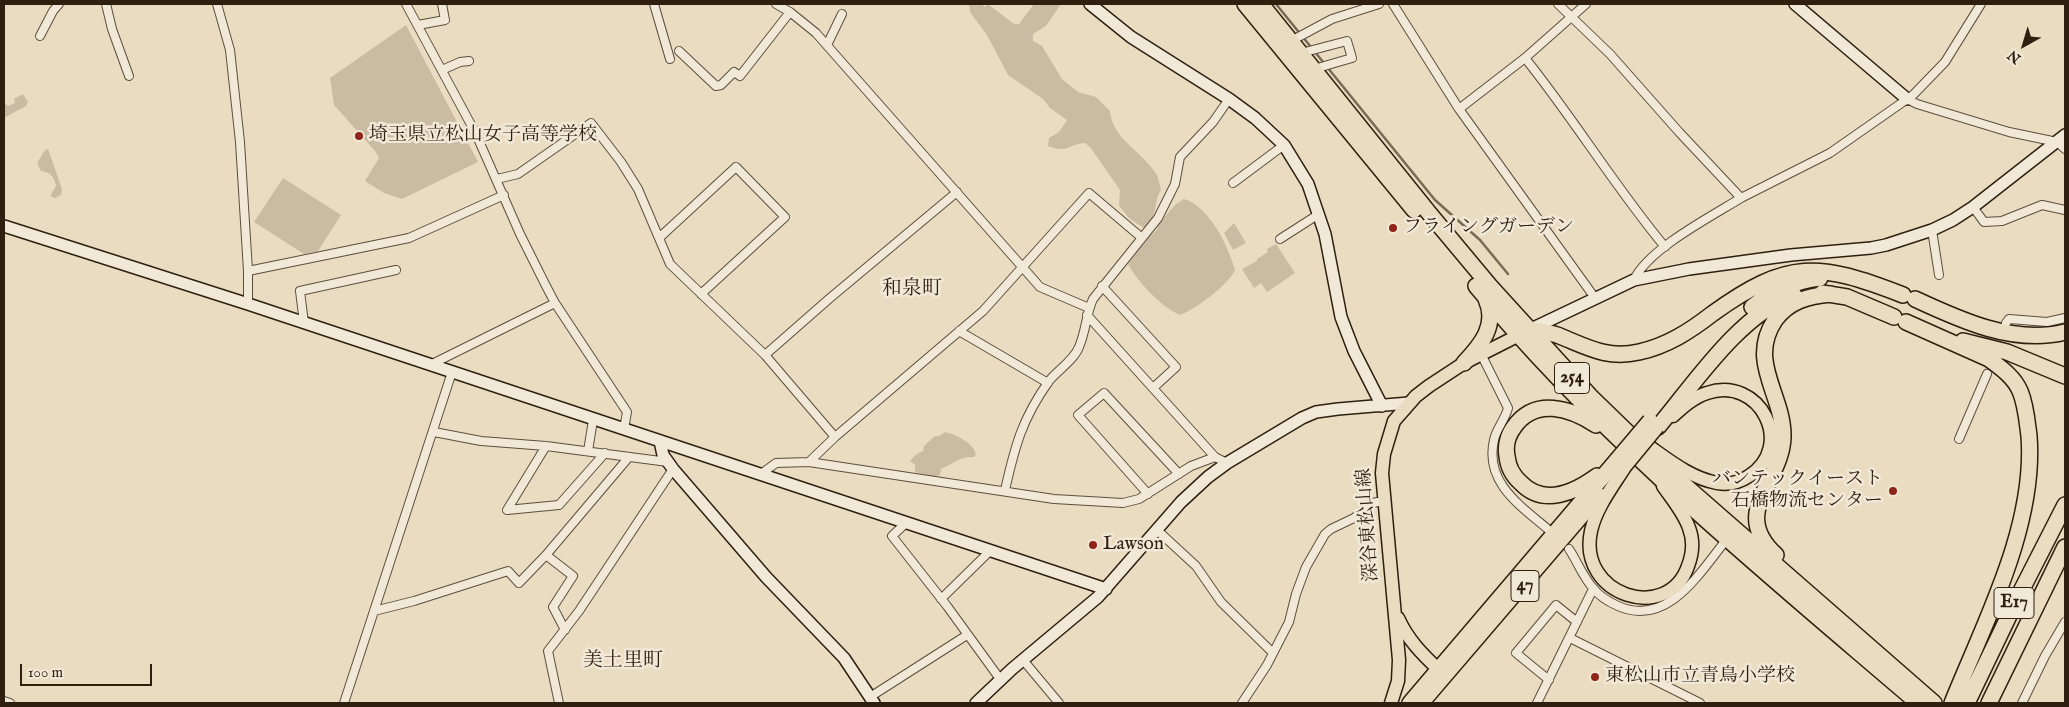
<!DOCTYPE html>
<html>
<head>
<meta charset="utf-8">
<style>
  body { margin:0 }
  #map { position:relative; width:2069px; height:707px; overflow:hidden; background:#eadcc1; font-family:"IM FELL English",serif }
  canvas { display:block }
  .frame { position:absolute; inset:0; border:5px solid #2e1f0f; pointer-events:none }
  .north { position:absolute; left:1999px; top:20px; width:50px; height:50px; -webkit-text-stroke:4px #f1e8d7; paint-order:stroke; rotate:219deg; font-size:14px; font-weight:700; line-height:20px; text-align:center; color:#2e1f0f }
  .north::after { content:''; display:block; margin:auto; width:18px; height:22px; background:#2e1f0f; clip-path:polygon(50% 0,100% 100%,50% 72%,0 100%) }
  .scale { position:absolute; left:20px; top:664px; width:132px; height:22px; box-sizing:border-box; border:2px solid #2e1f0f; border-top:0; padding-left:6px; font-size:15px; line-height:18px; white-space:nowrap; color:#2e1f0f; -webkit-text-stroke:4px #f1e8d7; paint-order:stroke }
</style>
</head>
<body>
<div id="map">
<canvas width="2069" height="707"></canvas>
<div class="frame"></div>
<div class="north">N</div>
<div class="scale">100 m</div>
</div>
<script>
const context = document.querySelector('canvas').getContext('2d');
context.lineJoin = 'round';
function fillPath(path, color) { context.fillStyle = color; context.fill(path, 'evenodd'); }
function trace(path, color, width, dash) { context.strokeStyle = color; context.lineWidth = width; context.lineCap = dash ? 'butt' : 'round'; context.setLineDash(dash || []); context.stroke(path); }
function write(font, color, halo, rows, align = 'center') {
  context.font = font + ' "IM FELL English","Noto Serif JP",serif'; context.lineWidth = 5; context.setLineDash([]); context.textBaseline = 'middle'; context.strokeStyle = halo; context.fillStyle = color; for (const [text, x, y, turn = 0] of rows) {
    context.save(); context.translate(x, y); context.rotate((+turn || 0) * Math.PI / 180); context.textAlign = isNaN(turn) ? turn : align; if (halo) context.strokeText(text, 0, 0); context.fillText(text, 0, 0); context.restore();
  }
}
fillPath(new Path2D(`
  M 969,4 L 981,4 L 985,7 L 988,4 L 1014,24 L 1019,24 L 1034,4 L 1061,4 L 1046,26 L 1033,34 L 1033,41 L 1042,46 L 1062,79 L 1078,92 L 1096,97 L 1110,111 C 1112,138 1141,151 1155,172 C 1158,176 1160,185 1161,190 C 1155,198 1157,209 1152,218 C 1150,222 1146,225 1144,228 L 1130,219 L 1119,206 L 1120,190 L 1090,147 L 1085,143 C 1067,144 1069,154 1048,146 L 1049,138 L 1059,132 L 1067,120 L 1050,108 L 1043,99 L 1008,75 L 987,35 L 970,12 Z
  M 406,25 L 478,162 L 402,199 L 384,193 L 365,181 L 379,158 L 375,151 L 334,105 L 330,78 Z
  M 23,94 L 28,102 L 26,106 L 4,118 L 4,105 L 6,104 L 8,106 L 15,103 L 14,99 Z
  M 48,149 L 62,189 L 61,195 L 55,198 L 50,196 L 56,186 C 54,177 51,172 41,171 L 37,163 L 45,150 Z
  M 283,178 L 341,215 L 318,251 L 304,254 L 254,222 Z
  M 1184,199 C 1210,207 1228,246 1235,270 C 1228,285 1196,309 1180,315 C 1161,307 1138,282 1128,264 L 1149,237 L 1156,231 L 1160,222 L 1176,204 Z
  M 1234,223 L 1246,243 L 1233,250 L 1224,233 Z
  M 1276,244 L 1295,273 L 1267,292 L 1261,283 L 1254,288 L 1242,269 L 1257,261 L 1257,259 L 1268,252 L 1267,249 Z
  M 945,432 C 956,434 973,443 976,454 L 974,457 C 961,456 952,464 941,469 L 940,475 L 933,477 L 915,472 L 915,465 L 910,461 C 913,457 917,453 923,451 L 924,446 L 935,436 L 939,436 Z`), '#cabca3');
trace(new Path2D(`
  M 1276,4 L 1435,200 L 1480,240 L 1508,274`), '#786a55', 2.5);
trace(new Path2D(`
  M 1987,374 L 2004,329`), '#c4b69d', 8, [8, 4]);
const street = new Path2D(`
  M 106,4 L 112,29 L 129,76
  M 217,4 L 230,50 L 240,142 L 248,271 L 248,304
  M 406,4 L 476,134 L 520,234 L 545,284 L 555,303 L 627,412 L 624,429
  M 654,4 L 670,59
  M 776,4 L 790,12 L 816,33 L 1040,287 L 1089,308
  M 1393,4 L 1459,109 L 1595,298
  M 1558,4 L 1610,54 L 1679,132 L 1741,198 L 1830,153 L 1913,95 L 1945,62 L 1981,4
  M 418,25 L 445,20 L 442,4
  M 40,36 L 53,11 L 59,4
  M 1291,41 L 1332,19 L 1379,4
  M 827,45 L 842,14
  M 679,51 L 716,86 L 721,85 L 734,72 L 740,76 L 790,12
  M 1301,53 L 1347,41 L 1352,58 L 1314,69
  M 1525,58 C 1574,119 1615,187 1665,247
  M 442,70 L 460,62 L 469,61
  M 1907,99 L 1917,104 L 2009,132 L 2057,142 L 2065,149
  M 1459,109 L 1525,58 L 1586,4
  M 497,179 L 518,174 L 591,123 L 621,162 L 638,189 L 670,264 L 765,355 L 835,437
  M 1233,183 L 1284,145
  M 1973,207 L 1984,222 L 2002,221 L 2042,205 L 2065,210
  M 1932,230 L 1939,275
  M 659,238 L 736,167 L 785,217 L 701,294
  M 1280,239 L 1319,214
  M 248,271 L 409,238 L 504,195
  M 1634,280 C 1648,249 1712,216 1741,198
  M 1102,286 L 1176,367 L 1153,388
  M 1087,315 L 1215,457
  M 304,323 L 300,291 L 396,270
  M 2006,323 L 2009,319 L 2047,322 L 2065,318
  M 959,331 L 1048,383
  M 1481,354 L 1508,408 C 1505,420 1496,429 1494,440 C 1484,483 1521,506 1550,531
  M 765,355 L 830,298 L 957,192
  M 430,365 L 555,303
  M 434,432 L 481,441 L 546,446 L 668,462
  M 1959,439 L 1987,374
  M 546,446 L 507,510 L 559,505 L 605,453
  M 588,451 L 593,420
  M 809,462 L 835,437 L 983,311 L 1089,193 L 1142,238
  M 761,474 L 776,463 L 809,462 L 1054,499 L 1123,503 L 1139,499 L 1191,466 L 1215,457 L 1227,463
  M 1005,490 C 1015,446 1022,419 1049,381 C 1058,370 1074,360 1079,347 C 1086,331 1086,314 1093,299 L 1158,218 L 1175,184 L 1180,157 L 1213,122 L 1229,99
  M 1148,494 L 1078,415 L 1104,393 L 1179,474
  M 907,522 L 892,536 L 947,606 L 1000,679
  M 1157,530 L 1196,566 L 1221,602 L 1273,653
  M 1569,549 C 1577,561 1583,577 1593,588 C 1599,596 1609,602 1618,606 C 1668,628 1700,572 1727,539
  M 546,555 L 573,576 L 553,607 L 565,630
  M 941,599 L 991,550
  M 374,611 L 414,601 L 508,571 L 519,583 L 546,555 L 629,457
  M 1570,638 L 1700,703
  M 1023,660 L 1059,703
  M 1549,680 L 1516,653 L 1556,605 L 1577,622
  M 870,697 L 967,635
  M 4,701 L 10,703
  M 344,703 L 452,372
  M 559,703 L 548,651 L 579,611 L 673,469
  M 1242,703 L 1267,665 L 1289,622 L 1296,594 L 1306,567 L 1325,534 L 1331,529 L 1354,518 L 1372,503 L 1384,501
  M 1537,703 L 1593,589
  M 2022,703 L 2045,656 L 2065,622`);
const secondary = new Path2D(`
  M 1090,4 L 1131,37 L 1229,99 L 1255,118 L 1284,145 L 1308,184 L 1325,234 L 1341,317 L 1354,351 L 1382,406
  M 1795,4 L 1907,99
  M 4,226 L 248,304 L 1106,589
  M 1529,330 L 1634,280 L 1689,269 L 1791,255 L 1871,248 L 1886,245 L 1932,230 L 1953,220 L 1973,207 L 2065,135
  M 660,441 L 663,455 L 673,469 L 766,577 L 844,658 L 874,703
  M 976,703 L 1012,669 L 1098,597 L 1181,502 L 1208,477 L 1227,463 L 1302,418 L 1316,412 L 1338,409 L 1409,403`);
const primary = new Path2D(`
  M 1650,447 C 1670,461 1691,478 1717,483 C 1728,485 1740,482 1749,476 C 1796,446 1760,375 1707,393 C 1694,397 1683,407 1673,416
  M 1625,467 C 1613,486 1596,508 1591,531 C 1577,596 1668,624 1688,566 C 1693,553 1694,541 1689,528 C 1684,513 1672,499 1663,486
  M 1398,618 C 1408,640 1422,654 1439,670
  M 1391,703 L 1398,681 L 1399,660 L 1382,473 L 1384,454 L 1394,421 L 1416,396 L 1429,386 L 1464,363 L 1527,331
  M 1423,703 L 1601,495`);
const highway = new Path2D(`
  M 1245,4 L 1414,210
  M 1261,4 L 1429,213 L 1490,286 L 1592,398 L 1658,462 L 1934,703
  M 1476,286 C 1606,443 1764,571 1918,703
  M 1822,293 L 1847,297 L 1894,317
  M 1915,299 C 1960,320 2014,345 2065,332
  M 1752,307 C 1772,291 1795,281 1820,278
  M 1906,322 L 1989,359 C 2001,368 2014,377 2020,391 C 2026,405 2027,421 2029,436 C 2036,526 1985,621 1952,703
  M 1529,330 C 1540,331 1552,332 1562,337 C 1589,348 1608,359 1639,352 C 1667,346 1690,331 1712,314 C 1788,259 1818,262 1903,295
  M 1963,341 L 2007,352 L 2065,376
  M 1464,363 C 1481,345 1498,325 1486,299
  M 1596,425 C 1570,408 1535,397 1514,427 C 1508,435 1505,446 1507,456 C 1508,467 1513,476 1521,483 C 1544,507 1575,492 1597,476
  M 1658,427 C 1694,384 1740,314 1794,295
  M 1776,555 C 1729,512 1782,482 1783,437 C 1784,395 1747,362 1775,320 C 1789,301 1808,296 1831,294
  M 1410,703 L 1617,460
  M 1967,703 L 2016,601 L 2065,505
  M 1989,703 L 2065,547`);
trace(street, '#5d4e3c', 10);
trace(secondary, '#2e1f0f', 14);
trace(primary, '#2e1f0f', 15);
trace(highway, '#2e1f0f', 18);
trace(street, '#f1e8d7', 8);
trace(secondary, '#f1e8d7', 11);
trace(primary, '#eadcc1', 12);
trace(highway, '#eadcc1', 15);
const primaryBridge = new Path2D(`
  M 1625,467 L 1658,427`);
const highwayBridge = new Path2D(`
  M 1617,460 L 1650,421`);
trace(primaryBridge, '#2e1f0f', 15, []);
trace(highwayBridge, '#2e1f0f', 18, []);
trace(primaryBridge, '#eadcc1', 12);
trace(highwayBridge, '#eadcc1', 15);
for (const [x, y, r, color] of [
  [359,136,5,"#8f2418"],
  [1393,228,5,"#8f2418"],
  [1893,491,5,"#8f2418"],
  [1093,545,5,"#8f2418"],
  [1595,677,5,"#8f2418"]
]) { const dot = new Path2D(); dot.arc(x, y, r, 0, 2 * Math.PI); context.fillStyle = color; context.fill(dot); trace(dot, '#f1e8d7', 2); }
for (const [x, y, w] of [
  [1572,378,35],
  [1525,586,28],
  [2014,603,40]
]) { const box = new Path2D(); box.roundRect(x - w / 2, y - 15.5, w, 31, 4); context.fillStyle = '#f1e8d7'; context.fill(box); trace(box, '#2e1f0f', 1); }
write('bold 18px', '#2e1f0f', null, [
  ["254",1572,378],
  ["47",1525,586],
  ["E17",2014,603]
]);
write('19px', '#2e1f0f', '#f1e8d7', [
  ["埼玉県立松山女子高等学校",369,136],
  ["フライングガーデン",1403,228],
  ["バンテックイースト",1883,480,"right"],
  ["石橋物流センター",1883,502,"right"],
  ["Lawson",1103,545],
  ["東松山市立青鳥小学校",1605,677]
], 'left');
write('19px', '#2e1f0f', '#f1e8d7', [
  ["深谷東松山線",1369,525,-94]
]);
write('20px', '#2e1f0f', '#f1e8d7', [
  ["和泉町",912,290],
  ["美土里町",623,662]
]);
</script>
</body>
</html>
